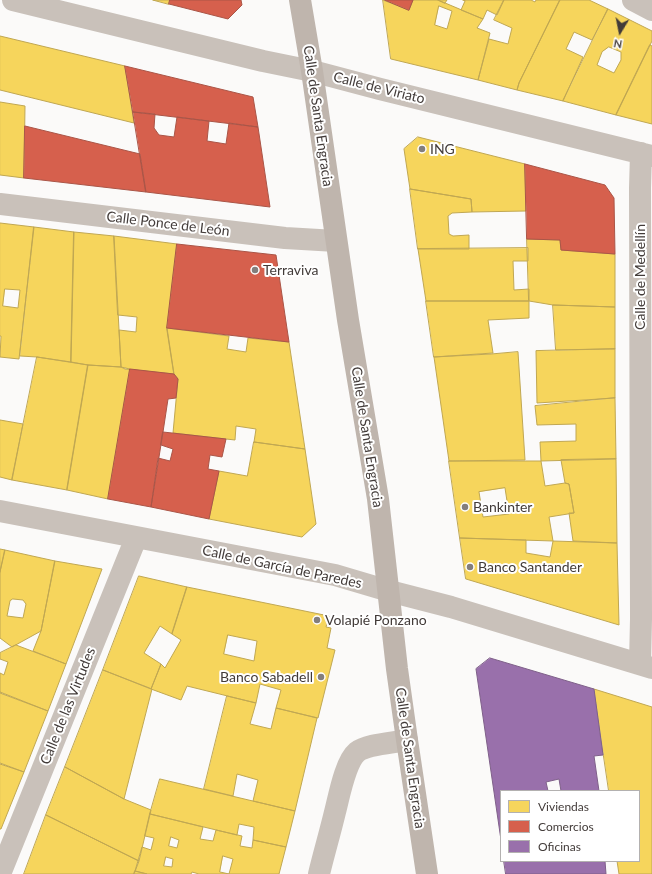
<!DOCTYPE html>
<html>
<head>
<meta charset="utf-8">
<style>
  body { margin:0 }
  #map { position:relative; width:652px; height:874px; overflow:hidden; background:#fbfaf9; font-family:Lato,sans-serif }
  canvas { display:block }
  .legend { position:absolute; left:500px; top:790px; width:140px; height:72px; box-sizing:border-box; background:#fff; border:1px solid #b3b1b0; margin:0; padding:5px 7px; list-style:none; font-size:12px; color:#423b39 }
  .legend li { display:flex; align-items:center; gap:8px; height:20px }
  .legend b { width:20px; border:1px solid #b3b1b0 }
  .north { position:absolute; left:600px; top:12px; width:40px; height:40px; -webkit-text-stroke:3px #fff; paint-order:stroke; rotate:190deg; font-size:11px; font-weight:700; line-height:16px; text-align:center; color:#423b39 }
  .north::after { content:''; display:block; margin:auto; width:14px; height:18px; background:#423b39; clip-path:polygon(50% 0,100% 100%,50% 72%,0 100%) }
</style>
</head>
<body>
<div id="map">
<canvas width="652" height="874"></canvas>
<ul class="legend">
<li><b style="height:11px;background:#f6d55c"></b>Viviendas</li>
<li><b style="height:11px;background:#d6604d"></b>Comercios</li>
<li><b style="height:11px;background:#9970ab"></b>Oficinas</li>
</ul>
<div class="north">N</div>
</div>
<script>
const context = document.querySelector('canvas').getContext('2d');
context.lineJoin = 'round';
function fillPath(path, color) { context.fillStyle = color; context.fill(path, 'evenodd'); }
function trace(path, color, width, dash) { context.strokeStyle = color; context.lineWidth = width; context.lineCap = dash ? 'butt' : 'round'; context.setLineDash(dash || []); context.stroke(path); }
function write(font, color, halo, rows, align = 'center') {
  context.font = font + ' Lato,sans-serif'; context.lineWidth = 4; context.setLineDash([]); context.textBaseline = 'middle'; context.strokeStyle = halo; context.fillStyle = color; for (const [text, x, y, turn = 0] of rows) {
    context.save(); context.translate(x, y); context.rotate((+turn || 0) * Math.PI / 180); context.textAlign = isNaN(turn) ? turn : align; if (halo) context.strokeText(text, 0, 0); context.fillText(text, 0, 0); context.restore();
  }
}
const homes = new Path2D(`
  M 153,0 L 170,0 L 169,4 Z
  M 383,0 L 409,10 L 413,0 L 438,0 L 483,19 L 477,28 L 490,33 L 478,80 L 391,59 ZM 439,6 L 452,11 L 447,29 L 435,25 Z
  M 438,0 L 447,0 L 445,3 Z
  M 463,0 L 504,0 L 497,15 L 487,10 L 483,19 L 461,10 L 465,1 Z
  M 504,0 L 531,0 L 535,2 L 536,0 L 560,0 L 519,83 L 517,90 L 478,80 L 489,39 L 508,44 L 512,28 L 494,20 Z
  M 560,0 L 589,0 L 608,9 L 592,40 L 574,32 L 566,49 L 583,57 L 563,101 L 517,90 L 519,83 Z
  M 608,9 L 652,31 L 652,41 L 616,115 L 563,101 ZM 609,47 L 621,52 L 621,60 L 614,73 L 597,65 L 602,52 Z
  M 0,36 L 125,66 L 134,123 L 0,90 Z
  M 650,45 L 652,46 L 652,124 L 616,115 Z
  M 0,102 L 25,106 L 24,178 L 0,175 Z
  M 418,137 L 525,164 L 526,211 L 472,212 L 471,199 L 410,189 L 404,149 Z
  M 410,189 L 471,199 L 472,212 L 452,213 L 448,216 L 449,234 L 453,236 L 469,235 L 469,249 L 418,249 Z
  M 0,223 L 34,227 L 19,359 L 0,357 L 1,336 L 0,336 ZM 5,289 L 20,290 L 18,308 L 3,306 Z
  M 34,227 L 74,232 L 71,362 L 37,357 L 20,356 Z
  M 74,232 L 114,236 L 121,367 L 88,365 L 71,362 Z
  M 114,236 L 177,244 L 167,328 L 174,374 L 125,369 L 121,367 L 119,330 L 136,332 L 137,317 L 118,315 Z
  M 527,239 L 560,240 L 561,250 L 615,254 L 615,307 L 553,305 L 529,301 Z
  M 528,248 L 528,261 L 513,261 L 514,290 L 529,289 L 529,301 L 426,301 L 418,249 Z
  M 426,301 L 529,301 L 529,318 L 488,320 L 493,353 L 434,357 Z
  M 553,305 L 615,307 L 615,349 L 556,350 Z
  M 167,328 L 229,336 L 227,349 L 246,352 L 248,338 L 289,342 L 305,449 L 254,442 L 256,429 L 236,426 L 235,440 L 173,433 L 178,379 L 174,374 Z
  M 615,349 L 615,398 L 537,403 L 536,351 Z
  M 518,352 L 525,460 L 449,461 L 434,357 L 491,354 Z
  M 37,357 L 88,365 L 67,490 L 12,480 Z
  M 88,365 L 121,367 L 130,369 L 108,499 L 67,490 Z
  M 615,398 L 616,459 L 541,461 L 540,442 L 576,441 L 576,424 L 537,425 L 535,406 Z
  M 0,420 L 23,424 L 12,480 L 0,477 Z
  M 254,442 L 305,449 L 316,524 L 302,537 L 209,519 L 219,471 L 247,476 Z
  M 616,459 L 617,543 L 573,541 L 569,513 L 574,513 L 569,484 L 565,483 L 561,460 Z
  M 449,461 L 541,461 L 545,486 L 565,483 L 569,484 L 574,513 L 549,517 L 553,541 L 460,538 ZM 505,488 L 509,514 L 483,517 L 479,492 Z
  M 460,538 L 526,540 L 526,553 L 550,557 L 553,541 L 617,543 L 619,625 L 466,579 Z
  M 0,549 L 5,550 L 0,572 Z
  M 5,550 L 55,561 L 41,631 L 12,647 L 0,638 L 0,572 ZM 13,599 L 23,600 L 26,604 L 23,618 L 7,616 L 10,601 Z
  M 55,561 L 102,569 L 66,664 L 33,651 L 41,631 Z
  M 139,576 L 187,587 L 172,634 L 160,626 L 144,653 L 161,664 L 151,689 L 103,670 Z
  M 187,587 L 329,616 L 326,627 L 331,628 L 327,648 L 335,650 L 318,718 L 276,708 L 281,690 L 260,684 L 256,703 L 187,686 L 181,700 L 151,689 L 161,664 L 165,668 L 181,640 L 172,634 ZM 228,635 L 257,641 L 254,661 L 224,654 Z
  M 16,645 L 66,664 L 48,711 L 0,693 L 0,673 L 4,675 L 8,662 L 0,659 L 0,653 Z
  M 103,670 L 152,689 L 124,799 L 65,767 Z
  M 594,689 L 652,707 L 652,874 L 619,874 L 617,861 L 639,861 L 639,791 L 609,791 Z
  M 0,692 L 48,711 L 24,772 L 0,763 Z
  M 227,696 L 256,703 L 250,724 L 271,729 L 276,708 L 317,718 L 295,811 L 253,801 L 258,780 L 237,774 L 233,796 L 204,789 Z
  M 0,764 L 24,772 L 1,829 L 0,829 Z
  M 65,767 L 124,799 L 151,810 L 139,861 L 46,815 Z
  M 160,779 L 295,811 L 286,847 L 253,840 L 254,827 L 239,824 L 237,835 L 150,814 Z
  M 150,814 L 203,827 L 200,839 L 213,841 L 216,830 L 242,836 L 240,846 L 252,848 L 253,840 L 286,847 L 279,874 L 199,874 L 192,872 L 191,874 L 147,874 L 135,871 L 142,847 L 151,850 L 154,838 L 145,836 ZM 171,837 L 179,840 L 177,848 L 169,846 ZM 223,856 L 233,859 L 229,874 L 220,872 ZM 166,857 L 173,859 L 172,867 L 164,866 Z
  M 46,815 L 139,861 L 134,874 L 24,874 Z
  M 135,871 L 147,874 L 134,874 Z`);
fillPath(homes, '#f6d55c');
trace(homes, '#c0a752', 1);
const shops = new Path2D(`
  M 170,0 L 241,0 L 242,5 L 228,19 L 169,4 Z
  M 385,0 L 413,0 L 409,10 Z
  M 125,66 L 253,97 L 258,127 L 133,112 Z
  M 133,112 L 155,114 L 154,128 L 159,135 L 174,137 L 177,117 L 209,121 L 207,141 L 226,144 L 229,123 L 258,127 L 270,207 L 146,192 Z
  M 25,126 L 140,154 L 146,192 L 24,178 Z
  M 525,164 L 605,185 L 614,198 L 615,254 L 561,250 L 560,240 L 527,239 Z
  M 177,244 L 276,255 L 289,342 L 167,328 Z
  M 130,369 L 174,374 L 178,379 L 176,398 L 168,399 L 163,432 L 151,507 L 108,499 Z
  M 163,432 L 226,439 L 222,457 L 210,455 L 208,469 L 219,471 L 209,519 L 151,507 L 158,458 L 170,461 L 173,449 L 161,445 Z`);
fillPath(shops, '#d6604d');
trace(shops, '#aa5547', 1);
const offices = new Path2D(`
  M 490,658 L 594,689 L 603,755 L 594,756 L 599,791 L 561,791 L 559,779 L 546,782 L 548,791 L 501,791 L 501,840 L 476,669 Z
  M 504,861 L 605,861 L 606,874 L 506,874 Z`);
fillPath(offices, '#9970ab');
trace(offices, '#7f6089', 1);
trace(new Path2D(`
  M 13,0 L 263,61 L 312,71 L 380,89 L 652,156
  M 633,0 L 652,10
  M 0,204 L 285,238 L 336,241
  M 0,511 L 335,575 L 389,591 L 451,607 L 652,668
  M 640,664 L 641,619 L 640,188 L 641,153
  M 0,874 L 136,538
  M 319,874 C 324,853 330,833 335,812 C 339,797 345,762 357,752 C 367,744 394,743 407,740`), '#c9c1ba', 22);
trace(new Path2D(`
  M 300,0 L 312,71 L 348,320 L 378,499 L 397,669 L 407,740 L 427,874`), '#bfb5ad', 22);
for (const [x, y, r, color] of [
  [422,149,4,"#837e7c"],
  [255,270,4,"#837e7c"],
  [465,507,4,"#837e7c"],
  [470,567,4,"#837e7c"],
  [317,620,4,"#837e7c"],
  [321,677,4,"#837e7c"]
]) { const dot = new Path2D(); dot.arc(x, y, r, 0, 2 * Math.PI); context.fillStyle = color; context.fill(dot); trace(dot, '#fff', 1.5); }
write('14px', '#423b39', '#fff', [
  ["Calle de Viriato",379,88,14],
  ["Calle de Santa Engracia",318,116,82],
  ["Calle Ponce de León",168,224,7],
  ["Calle de Medellín",640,277,-90],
  ["Calle de Santa Engracia",367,437,81],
  ["Calle de García de Paredes",282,567,12],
  ["Calle de las Virtudes",68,706,-68],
  ["Calle de Santa Engracia",410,758,82]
]);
write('14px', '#423b39', '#fff', [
  ["ING",430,149],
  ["Terraviva",263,270],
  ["Bankinter",473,507],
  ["Banco Santander",478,567],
  ["Volapié Ponzano",325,620],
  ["Banco Sabadell",313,677,"right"]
], 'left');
</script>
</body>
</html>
